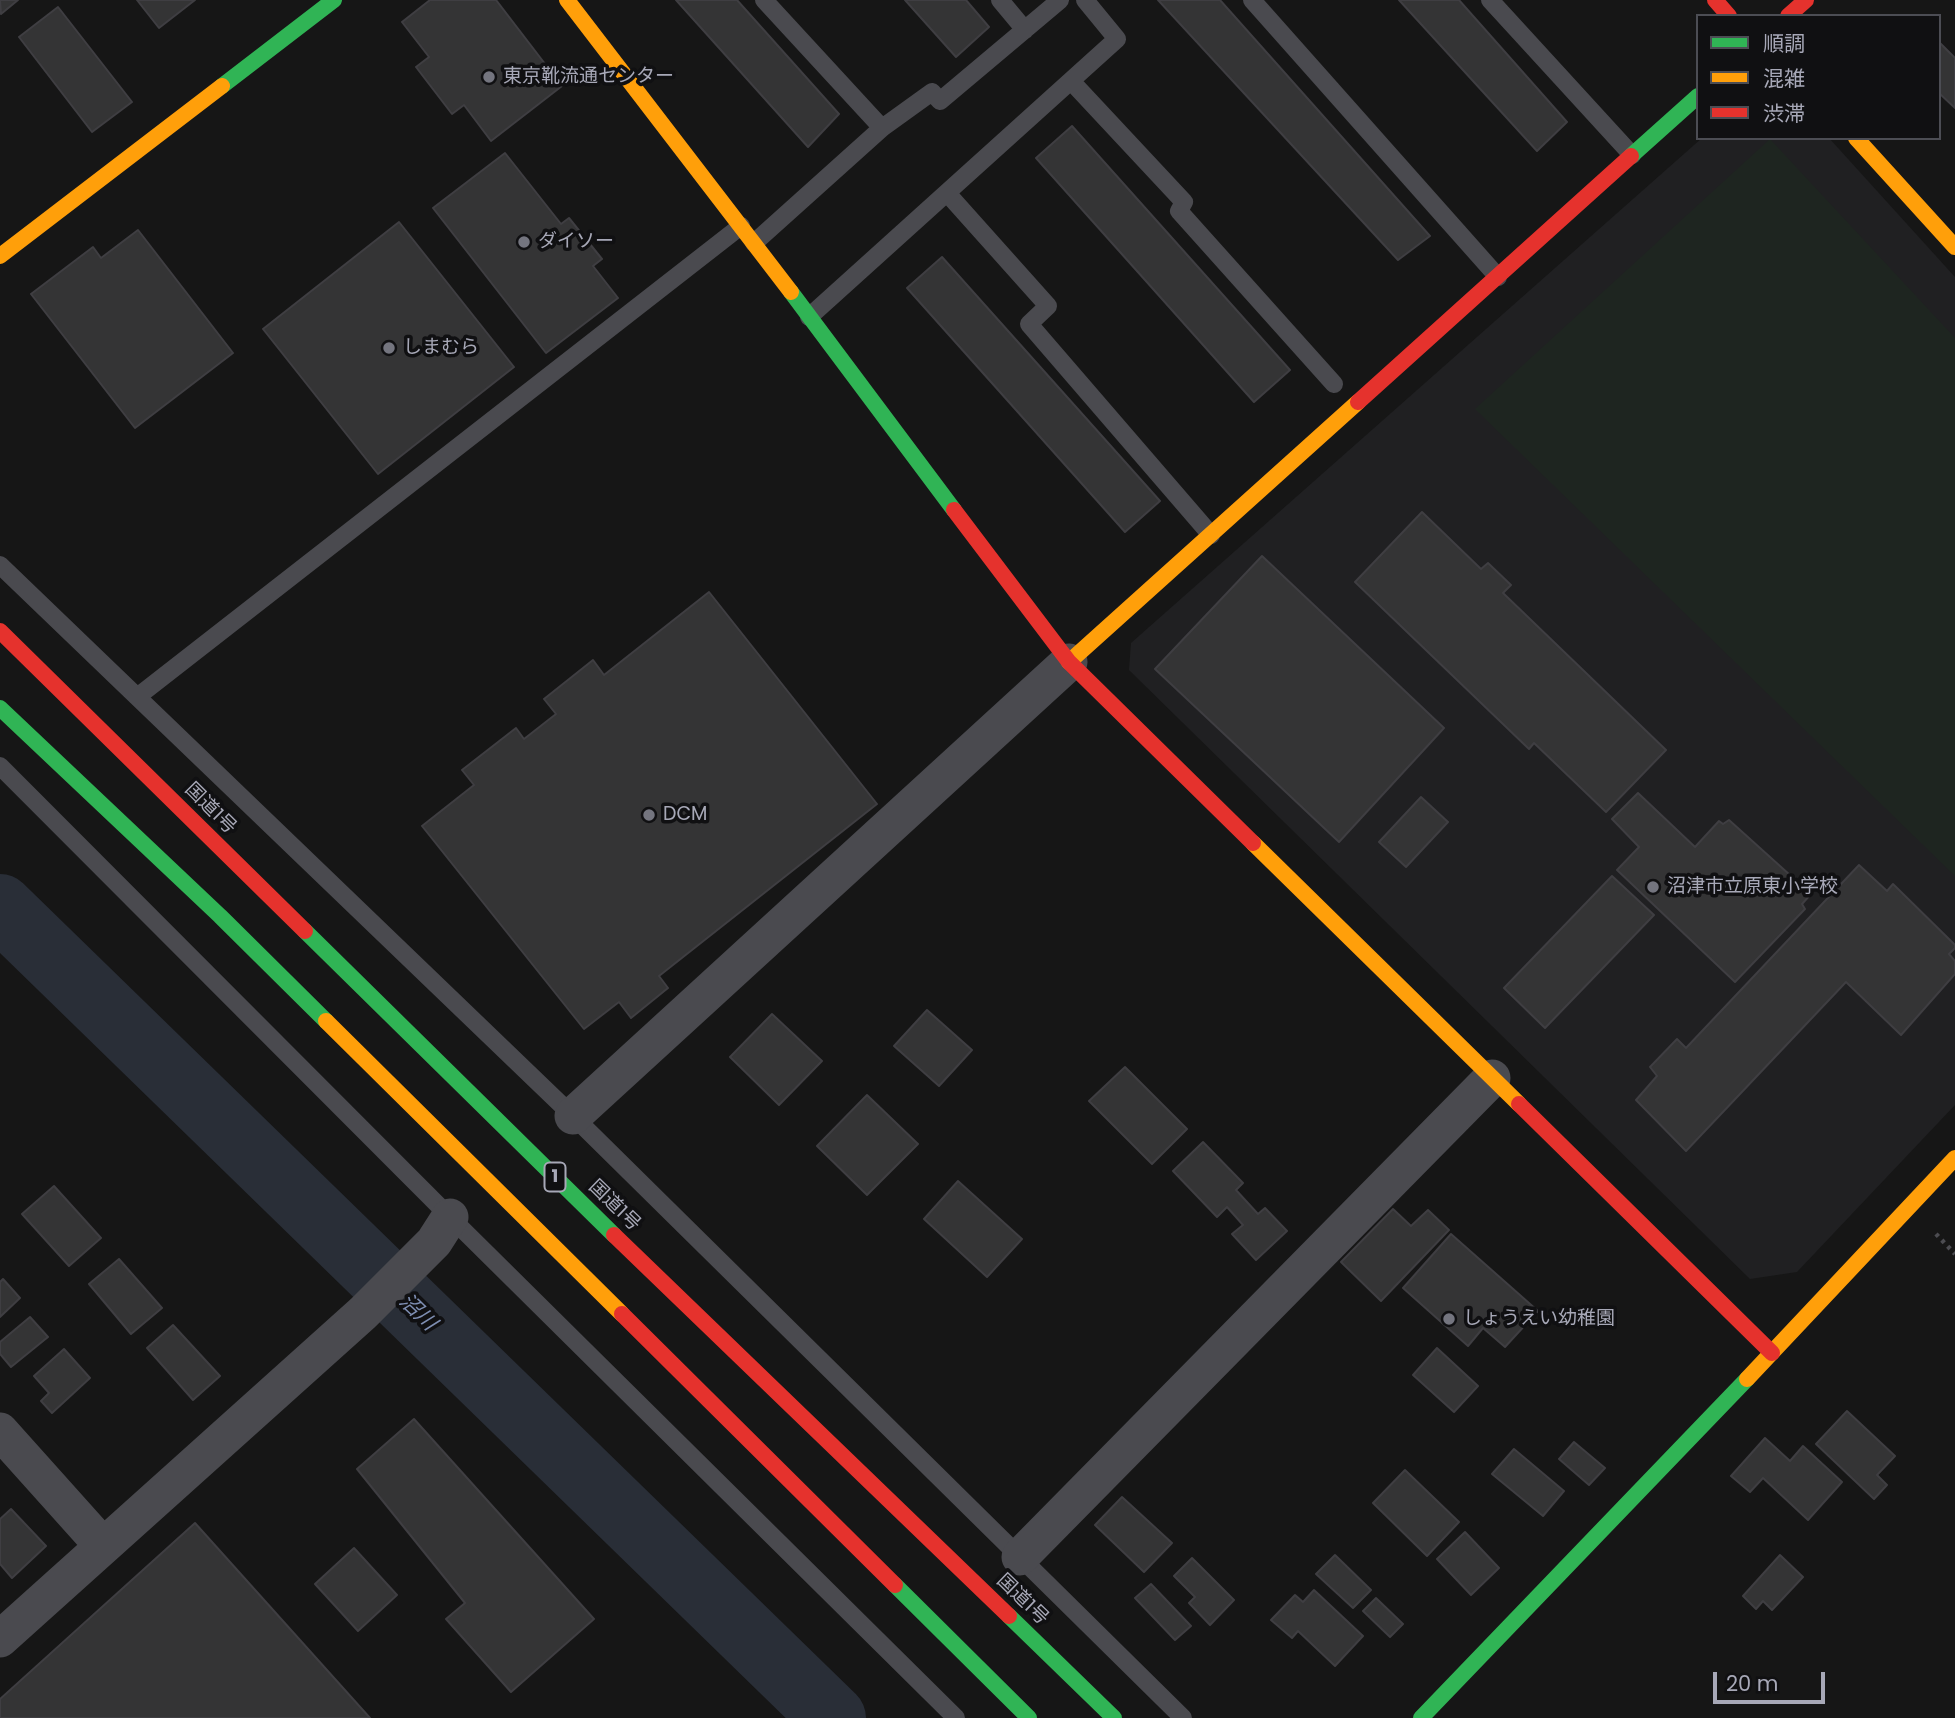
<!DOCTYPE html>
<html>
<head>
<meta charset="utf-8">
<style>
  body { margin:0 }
  #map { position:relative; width:1955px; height:1718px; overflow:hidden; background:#161616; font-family:Poppins,"Noto Sans JP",sans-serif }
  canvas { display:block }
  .legend { position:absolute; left:1696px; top:14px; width:245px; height:126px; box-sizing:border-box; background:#101012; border:2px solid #4c4d54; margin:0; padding:9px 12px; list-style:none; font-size:21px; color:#a7a8b7 }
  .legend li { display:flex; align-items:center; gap:14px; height:35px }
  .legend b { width:35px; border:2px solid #4c4d54 }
  .scale { position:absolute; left:1713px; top:1672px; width:112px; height:32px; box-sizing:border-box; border:4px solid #a7a8b7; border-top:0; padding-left:9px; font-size:21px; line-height:24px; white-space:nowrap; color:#a7a8b7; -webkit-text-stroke:5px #101012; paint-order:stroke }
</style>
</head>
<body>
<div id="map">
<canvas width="1955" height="1718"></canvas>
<ul class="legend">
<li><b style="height:9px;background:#30b455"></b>順調</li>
<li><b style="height:9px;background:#ff9f0a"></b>混雑</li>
<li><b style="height:9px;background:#e5322d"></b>渋滞</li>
</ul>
<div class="scale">20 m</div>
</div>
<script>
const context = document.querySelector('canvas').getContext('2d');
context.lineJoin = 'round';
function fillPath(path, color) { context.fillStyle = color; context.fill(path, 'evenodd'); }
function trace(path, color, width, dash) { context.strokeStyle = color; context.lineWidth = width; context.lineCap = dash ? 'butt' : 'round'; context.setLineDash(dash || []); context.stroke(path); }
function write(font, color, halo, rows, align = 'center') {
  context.font = font + ' Poppins,"Noto Sans JP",sans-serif'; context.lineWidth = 7; context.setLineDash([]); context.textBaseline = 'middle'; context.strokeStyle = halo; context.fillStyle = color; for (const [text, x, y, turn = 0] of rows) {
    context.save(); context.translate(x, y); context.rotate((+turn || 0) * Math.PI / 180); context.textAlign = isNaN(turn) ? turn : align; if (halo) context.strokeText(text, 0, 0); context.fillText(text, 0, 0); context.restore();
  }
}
fillPath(new Path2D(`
  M 1702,138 L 1829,138 L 1955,277 L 1955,1105 L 1797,1272 L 1750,1279 L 1129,670 L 1131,643 Z`), '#202022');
fillPath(new Path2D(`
  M 1770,139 L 1955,338 L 1955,876 L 1475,409 Z`), '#1e2520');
trace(new Path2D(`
  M 0,907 L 833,1718`), '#292e37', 66);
const building = new Path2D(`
  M 0,0 L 18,0 L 1,14 Z
  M 137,0 L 195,0 L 159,28 Z
  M 430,0 L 496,0 L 562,86 L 491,141 L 464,105 L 452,114 L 416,67 L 429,57 L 402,22 Z
  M 676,0 L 737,0 L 839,114 L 808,147 Z
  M 905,0 L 966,0 L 989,27 L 956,57 Z
  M 1158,0 L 1220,0 L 1430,236 L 1398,260 Z
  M 1399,0 L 1459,0 L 1567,122 L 1537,151 Z
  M 58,7 L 132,102 L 92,132 L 19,37 Z
  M 1939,42 L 1955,58 L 1955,108 L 1939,93 Z
  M 1072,126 L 1290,370 L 1254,402 L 1036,158 Z
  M 505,153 L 561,224 L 569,218 L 602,259 L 593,266 L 618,298 L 546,353 L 433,208 Z
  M 399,222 L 514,367 L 378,474 L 263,329 Z
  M 138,230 L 233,353 L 135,428 L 31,294 L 93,247 L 101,258 Z
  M 942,257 L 1160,501 L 1125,532 L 907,288 Z
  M 1422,512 L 1481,569 L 1488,563 L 1511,585 L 1503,593 L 1666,750 L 1606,812 L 1534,743 L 1529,749 L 1355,582 Z
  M 1262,556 L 1444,728 L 1339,842 L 1155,669 Z
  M 709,592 L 877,804 L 659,976 L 668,988 L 631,1018 L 619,1002 L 584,1029 L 422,826 L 474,785 L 462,770 L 516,728 L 524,739 L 556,714 L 544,699 L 593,660 L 604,675 Z
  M 1638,793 L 1695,847 L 1719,821 L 1723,824 L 1729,820 L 1811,894 L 1802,904 L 1805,909 L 1735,982 L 1617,870 L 1639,847 L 1612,819 Z
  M 1421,797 L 1448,822 L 1406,867 L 1379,842 Z
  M 1859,865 L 1887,891 L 1893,884 L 1955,945 L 1955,948 L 1949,954 L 1955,961 L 1955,974 L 1901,1035 L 1846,982 L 1686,1151 L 1636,1100 L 1657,1076 L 1650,1067 L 1677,1039 L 1686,1048 Z
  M 1612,876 L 1654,915 L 1545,1028 L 1504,988 Z
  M 927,1010 L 972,1050 L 939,1086 L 894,1046 Z
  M 772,1014 L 822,1061 L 779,1105 L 730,1057 Z
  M 1125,1067 L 1187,1129 L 1152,1164 L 1089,1101 Z
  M 867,1095 L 918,1144 L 867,1195 L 817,1146 Z
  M 1203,1142 L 1243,1183 L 1236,1190 L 1258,1214 L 1265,1208 L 1287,1231 L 1256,1260 L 1232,1234 L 1243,1225 L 1227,1207 L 1217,1217 L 1173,1171 Z
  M 958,1181 L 1022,1239 L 987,1277 L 924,1219 Z
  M 54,1186 L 101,1238 L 69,1266 L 22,1214 Z
  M 1393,1209 L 1411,1226 L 1428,1210 L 1449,1230 L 1381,1301 L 1341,1262 Z
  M 1451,1234 L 1538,1311 L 1505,1347 L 1483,1328 L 1468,1346 L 1403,1288 Z
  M 119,1259 L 162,1308 L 131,1334 L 89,1284 Z
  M 3,1279 L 20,1298 L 0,1317 L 0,1282 Z
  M 30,1317 L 48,1337 L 11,1367 L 0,1354 L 0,1342 Z
  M 173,1325 L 220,1376 L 193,1400 L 147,1348 Z
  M 1437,1348 L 1478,1386 L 1454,1412 L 1413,1375 Z
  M 64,1349 L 90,1378 L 52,1413 L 41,1401 L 49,1393 L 34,1376 Z
  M 1847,1411 L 1895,1456 L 1877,1475 L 1887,1485 L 1874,1499 L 1816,1444 Z
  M 414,1419 L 594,1619 L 511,1692 L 446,1619 L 465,1603 L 357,1469 Z
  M 1765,1438 L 1790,1461 L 1803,1446 L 1842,1482 L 1808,1520 L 1763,1478 L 1750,1492 L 1731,1476 Z
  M 1574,1442 L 1605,1468 L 1589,1485 L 1559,1459 Z
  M 1514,1449 L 1564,1491 L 1543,1516 L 1492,1474 Z
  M 1405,1470 L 1459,1522 L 1427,1556 L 1373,1503 Z
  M 1122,1497 L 1172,1543 L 1144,1572 L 1095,1525 Z
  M 11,1509 L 46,1546 L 12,1578 L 0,1564 L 0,1519 Z
  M 195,1523 L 370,1718 L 0,1718 L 0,1699 Z
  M 1465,1532 L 1499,1568 L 1471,1595 L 1437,1559 Z
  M 354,1548 L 397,1595 L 358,1631 L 315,1584 Z
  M 1335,1555 L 1371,1590 L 1353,1608 L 1316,1574 Z
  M 1780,1555 L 1803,1577 L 1772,1610 L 1763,1601 L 1756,1609 L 1743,1596 Z
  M 1192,1558 L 1234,1600 L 1210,1625 L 1189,1603 L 1195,1597 L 1174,1576 Z
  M 1151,1584 L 1191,1626 L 1175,1640 L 1135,1598 Z
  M 1314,1590 L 1363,1636 L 1335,1666 L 1298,1631 L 1292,1638 L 1271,1620 L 1295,1595 L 1303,1602 Z
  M 1376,1598 L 1403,1624 L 1390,1637 L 1363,1611 Z`);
fillPath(building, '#343435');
trace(building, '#3f3e42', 2);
trace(new Path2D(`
  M 1936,1234 L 1955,1254`), '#4c4c51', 4.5, [3.5, 5]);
trace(new Path2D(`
  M 764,0 L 882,128 L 932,92 L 940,101 L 1060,0
  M 1000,0 L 1025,30
  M 1252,0 L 1498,277
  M 1490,0 L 1632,155
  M 1071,81 L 1184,202 L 1179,211 L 1334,384
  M 947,193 L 1048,306 L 1029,324 L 1211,535
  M 754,243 L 882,128
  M 809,317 L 1117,39 L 1085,0
  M 0,565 L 573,1116 L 1183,1718
  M 137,697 L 741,226
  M 0,766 L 450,1217 L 956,1718`), '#4a4a4f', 18);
trace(new Path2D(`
  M 573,1116 L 1069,662
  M 0,1431 L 103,1546
  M 1020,1557 L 1492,1078
  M 0,1639 L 363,1313 L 434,1242 L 450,1217`), '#4a4a4f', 37);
trace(new Path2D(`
  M 222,86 L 334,0
  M 1631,156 L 1698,96
  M 791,292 L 954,510
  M 0,708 L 220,916 L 326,1021
  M 305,931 L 614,1235
  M 895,1585 L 1029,1718
  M 1009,1616 L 1114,1718
  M 1421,1718 L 1747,1379`), '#30b455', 16);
trace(new Path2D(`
  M 567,0 L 791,292
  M 1856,138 L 1955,247
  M 0,256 L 222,86
  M 1069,662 L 1358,402
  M 1253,843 L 1519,1104
  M 326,1021 L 622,1314
  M 1747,1379 L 1955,1158`), '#ff9f0a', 16);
trace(new Path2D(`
  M 1715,0 L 1729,16
  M 1788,16 L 1806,0
  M 1358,402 L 1631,156
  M 954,510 L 1069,662 L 1253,843
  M 0,631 L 305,931
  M 1519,1104 L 1772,1353
  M 614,1235 L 1009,1616
  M 622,1314 L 895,1585`), '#e5322d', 16);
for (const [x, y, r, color] of [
  [489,77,7,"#74757f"],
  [524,242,7,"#74757f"],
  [389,348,7,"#74757f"],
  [649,815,7,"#74757f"],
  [1653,887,7,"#74757f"],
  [1449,1319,7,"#74757f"]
]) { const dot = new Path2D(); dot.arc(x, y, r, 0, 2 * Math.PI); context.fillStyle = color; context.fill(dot); trace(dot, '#101012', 2.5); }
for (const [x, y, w] of [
  [555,1177,21]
]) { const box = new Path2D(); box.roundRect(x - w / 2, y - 14.5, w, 29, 5); context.fillStyle = '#101012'; context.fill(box); trace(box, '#a7a8b7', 2); }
write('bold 18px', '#a7a8b7', null, [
  ["1",555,1177]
]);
write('19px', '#a7a8b7', '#101012', [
  ["東京靴流通センター",503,77],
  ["ダイソー",538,242],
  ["しまむら",403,348],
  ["DCM",663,815],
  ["沼津市立原東小学校",1667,887],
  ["しょうえい幼稚園",1463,1319]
], 'left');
write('19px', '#a7a8b7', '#101012', [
  ["国道1号",210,809,45],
  ["国道1号",614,1206,44],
  ["国道1号",1022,1600,44]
]);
write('italic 21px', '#7e8eb2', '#101012', [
  ["沼川",417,1313,44]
]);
</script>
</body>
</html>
